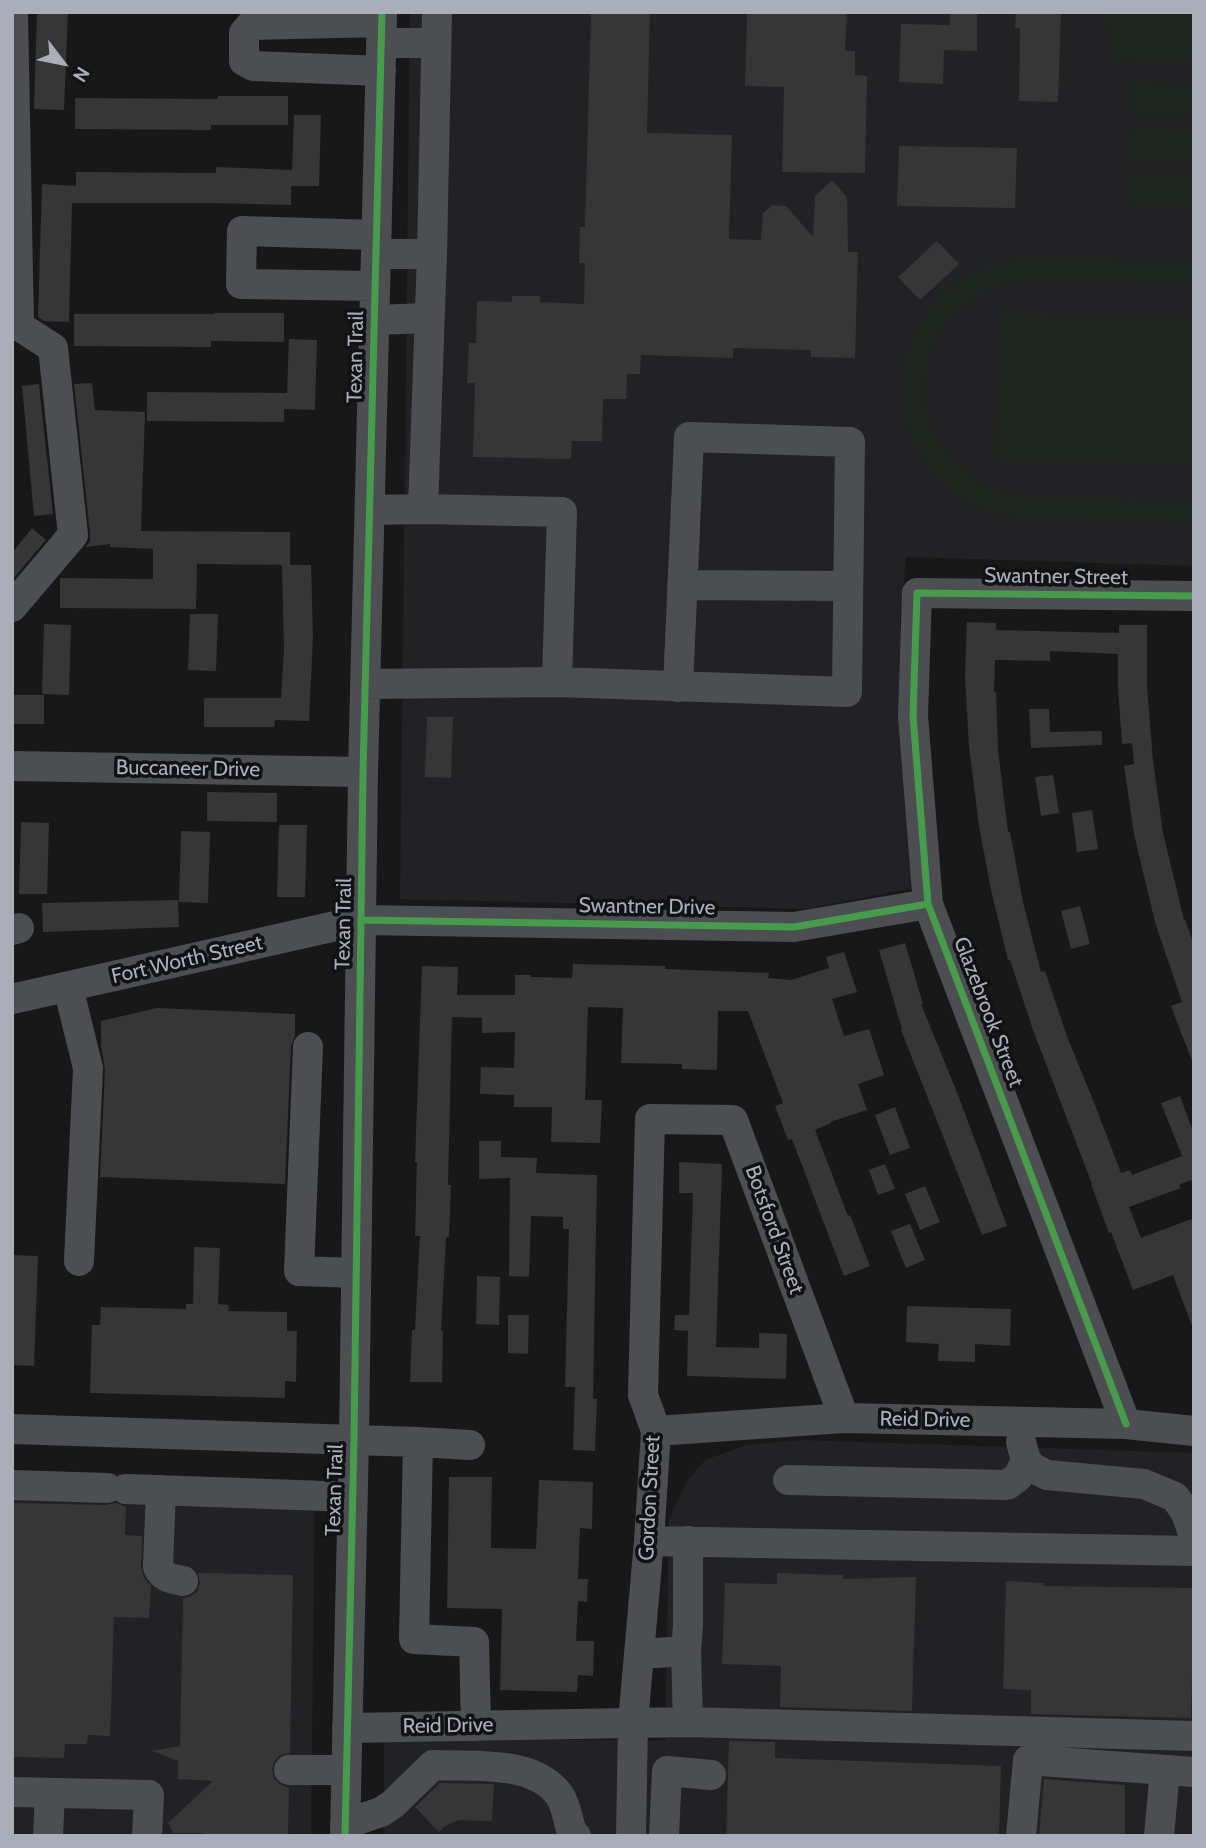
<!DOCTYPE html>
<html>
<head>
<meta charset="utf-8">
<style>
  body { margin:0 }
  #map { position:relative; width:1206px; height:1848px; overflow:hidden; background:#181818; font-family:Cabin,sans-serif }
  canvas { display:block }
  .frame { position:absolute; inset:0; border:14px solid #a9aeba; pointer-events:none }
  .north { position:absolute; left:28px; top:28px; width:70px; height:70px; -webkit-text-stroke:5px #121214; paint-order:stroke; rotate:122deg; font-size:19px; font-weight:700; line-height:28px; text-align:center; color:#a9aeba }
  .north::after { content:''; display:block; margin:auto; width:24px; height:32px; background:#a9aeba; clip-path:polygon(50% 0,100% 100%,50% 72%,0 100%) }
</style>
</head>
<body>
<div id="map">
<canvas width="1206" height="1848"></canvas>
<div class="frame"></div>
<div class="north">N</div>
</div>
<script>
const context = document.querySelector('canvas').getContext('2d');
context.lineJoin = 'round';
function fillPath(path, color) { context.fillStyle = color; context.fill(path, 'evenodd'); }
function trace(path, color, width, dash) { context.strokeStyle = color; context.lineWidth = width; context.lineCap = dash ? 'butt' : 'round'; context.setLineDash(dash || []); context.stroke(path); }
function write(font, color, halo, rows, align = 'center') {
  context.font = font + ' Cabin,sans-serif'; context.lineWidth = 7; context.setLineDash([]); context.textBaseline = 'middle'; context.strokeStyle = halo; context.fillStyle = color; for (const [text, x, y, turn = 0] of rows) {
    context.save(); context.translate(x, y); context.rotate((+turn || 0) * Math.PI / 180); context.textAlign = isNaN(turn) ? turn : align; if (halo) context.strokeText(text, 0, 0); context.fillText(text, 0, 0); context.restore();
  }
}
fillPath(new Path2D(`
  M 410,12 L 1194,12 L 1194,566 L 906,557 L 900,624 L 919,887 L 805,909 L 400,899 Z
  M 801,1440 L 1194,1453 L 1194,1836 L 384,1836 L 384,1737 L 665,1741 L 669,1519 L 686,1482 L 705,1460 L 746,1445 Z
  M 12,1470 L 315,1480 L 311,1836 L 12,1836 Z`), '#222224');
fillPath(new Path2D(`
  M 1106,12 L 1194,12 L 1194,62 L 1110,61 Z
  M 1132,82 L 1194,84 L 1194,117 L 1131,115 Z
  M 1131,128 L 1194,129 L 1194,162 L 1130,161 Z
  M 1130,174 L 1194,175 L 1194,208 L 1129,206 Z
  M 1036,257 L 1194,261 L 1194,283 L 1018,281 C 887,308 896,484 1030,497 L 1194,500 L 1194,523 L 1029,519 C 1008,517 987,513 968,502 C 870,445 885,299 994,264 C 1007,259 1022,258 1036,257 Z
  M 999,314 L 1194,318 L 1194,465 L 995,461 Z`), '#1e261f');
fillPath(new Path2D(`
  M 37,12 L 68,12 L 64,110 L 34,109 Z
  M 591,12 L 650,12 L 647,133 L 732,135 L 729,239 L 761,240 L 763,213 L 773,205 L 786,206 L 813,237 L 815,196 L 832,180 L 847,197 L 848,252 L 858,252 L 855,358 L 811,357 L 811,350 L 733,348 L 733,358 L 641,355 L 640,374 L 627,374 L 626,399 L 603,399 L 602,441 L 572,441 L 571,459 L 473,457 L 475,383 L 467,383 L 469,343 L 476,343 L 477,301 L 512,302 L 512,296 L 540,296 L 540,302 L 584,304 L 585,263 L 579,263 L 580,227 L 585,227 Z
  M 747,12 L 847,12 L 845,51 L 855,51 L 855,75 L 867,76 L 865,173 L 782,172 L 784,87 L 745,86 Z
  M 950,12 L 977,12 L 977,51 L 944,50 L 943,84 L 899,82 L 901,24 L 950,25 Z
  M 1016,12 L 1061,12 L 1058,102 L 1019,101 L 1020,28 L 1015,28 Z
  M 218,96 L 288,96 L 288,125 L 211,125 L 211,130 L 75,129 L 75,98 L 218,99 Z
  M 294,115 L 321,115 L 319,186 L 291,186 L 291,205 L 213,203 L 72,203 L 69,322 L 44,321 L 38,317 L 42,184 L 76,186 L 76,172 L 216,173 L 216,167 L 292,170 Z
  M 899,146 L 1017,148 L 1015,208 L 897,206 Z
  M 937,241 L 959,264 L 920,300 L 898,277 Z
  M 214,313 L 284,313 L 284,342 L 211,341 L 211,347 L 74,346 L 74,314 L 214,314 Z
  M 289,339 L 317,340 L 315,410 L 284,409 L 284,422 L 147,421 L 147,392 L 287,393 Z
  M 92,383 L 95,410 L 145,412 L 141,531 L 290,532 L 290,565 L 197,564 L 196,609 L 60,608 L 60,578 L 153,579 L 153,549 L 110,547 L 110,544 L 86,547 L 90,541 L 90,533 L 74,384 Z
  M 39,384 L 53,514 L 34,516 L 22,386 Z
  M 32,528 L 46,540 L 12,580 L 12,553 Z
  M 282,565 L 311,565 L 313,636 L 309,721 L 275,720 L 274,727 L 204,727 L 204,698 L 281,698 L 284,649 Z
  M 190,614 L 218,614 L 216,671 L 188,670 Z
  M 967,622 L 996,623 L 996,630 L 1119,633 L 1119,625 L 1147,625 L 1147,686 L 1153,761 L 1163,833 L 1184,920 L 1185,919 L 1194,945 L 1194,1061 L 1192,1061 L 1171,1006 L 1182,1002 L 1155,922 L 1134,834 L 1124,766 L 1134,764 L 1132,743 L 1122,744 L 1118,687 L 1118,654 L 1050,651 L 1050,661 L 995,660 L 994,692 L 996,692 L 998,750 L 1008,832 L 1010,832 L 1023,902 L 1041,972 L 1045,971 L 1068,1039 L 1095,1105 L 1121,1173 L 1130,1170 L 1132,1175 L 1182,1156 L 1161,1103 L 1180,1096 L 1194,1134 L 1194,1185 L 1191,1180 L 1179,1185 L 1181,1188 L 1129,1207 L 1141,1238 L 1194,1218 L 1194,1325 L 1192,1326 L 1173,1275 L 1133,1290 L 1111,1232 L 1109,1233 L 1091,1184 L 1092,1184 L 1033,1030 L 1010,960 L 1008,960 L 991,890 L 979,826 L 969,747 L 965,675 Z
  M 44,624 L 71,625 L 69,695 L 42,694 Z
  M 12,695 L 44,695 L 44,724 L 12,724 Z
  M 1029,709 L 1049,709 L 1050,732 L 1102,731 L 1102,745 L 1031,748 Z
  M 427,717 L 453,717 L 451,778 L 425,777 Z
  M 1053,775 L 1059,813 L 1041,816 L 1035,777 Z
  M 207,792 L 277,793 L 277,822 L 207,821 Z
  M 1092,810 L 1098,849 L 1077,852 L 1072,813 Z
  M 21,822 L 49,823 L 47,894 L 19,894 Z
  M 279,825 L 307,825 L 305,897 L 277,897 Z
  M 181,831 L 210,832 L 208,903 L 179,902 Z
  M 178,900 L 179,927 L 43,932 L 42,903 Z
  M 1080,906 L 1090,944 L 1071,949 L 1061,911 Z
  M 905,943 L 923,1004 L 921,1004 L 958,1095 L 1007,1226 L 982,1235 L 901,1030 L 902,1029 L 879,950 Z
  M 844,952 L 857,992 L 832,999 L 844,1036 L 869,1029 L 884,1075 L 858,1084 L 867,1110 L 830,1122 L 831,1123 L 815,1130 L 848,1216 L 850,1215 L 870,1266 L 844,1276 L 792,1139 L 788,1140 L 775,1106 L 783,1103 L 748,1011 L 718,1011 L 717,1070 L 682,1069 L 682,1064 L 621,1063 L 623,1008 L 588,1007 L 585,1100 L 602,1100 L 600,1143 L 551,1142 L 552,1107 L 514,1107 L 514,1095 L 480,1094 L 481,1067 L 514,1068 L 515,1032 L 482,1033 L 482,1018 L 452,1017 L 448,1185 L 451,1185 L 449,1237 L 446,1237 L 441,1331 L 443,1331 L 442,1382 L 410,1382 L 412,1330 L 415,1330 L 420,1236 L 415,1236 L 417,1162 L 415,1162 L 422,966 L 458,967 L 457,995 L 515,995 L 515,975 L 531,975 L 531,977 L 572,978 L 573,964 L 665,966 L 665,969 L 769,973 L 768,978 L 791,980 L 829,968 L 826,957 Z
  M 157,1008 L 295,1014 L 295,1036 L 291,1046 L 285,1184 L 100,1177 L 105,1069 L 101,1046 L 101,1021 Z
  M 895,1107 L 910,1148 L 890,1155 L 875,1115 Z
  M 479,1141 L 501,1141 L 501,1157 L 537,1158 L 536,1173 L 597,1175 L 593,1399 L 597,1399 L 595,1451 L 573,1450 L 575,1387 L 565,1387 L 569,1229 L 563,1229 L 563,1217 L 531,1216 L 529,1277 L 509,1276 L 510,1178 L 479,1179 Z
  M 679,1162 L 722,1164 L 716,1347 L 759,1348 L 759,1333 L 787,1334 L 786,1379 L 687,1376 L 688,1331 L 674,1330 L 675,1315 L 689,1315 L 693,1193 L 679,1193 Z
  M 885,1164 L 895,1189 L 878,1195 L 869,1170 Z
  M 925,1186 L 940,1222 L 920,1230 L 905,1194 Z
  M 910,1224 L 925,1260 L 906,1268 L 891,1231 Z
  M 194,1247 L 220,1248 L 218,1304 L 229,1305 L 228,1311 L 287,1312 L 287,1331 L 297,1331 L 296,1382 L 285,1381 L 285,1398 L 90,1393 L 92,1325 L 100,1325 L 101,1307 L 186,1309 L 186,1304 L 193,1304 Z
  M 12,1255 L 38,1256 L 34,1366 L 12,1365 Z
  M 477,1276 L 500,1277 L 499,1325 L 476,1324 Z
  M 907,1306 L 1011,1309 L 1010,1346 L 975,1344 L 975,1362 L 938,1361 L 939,1344 L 906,1342 Z
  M 508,1315 L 529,1315 L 528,1354 L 508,1353 Z
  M 449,1477 L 492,1477 L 491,1548 L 536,1549 L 539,1480 L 593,1482 L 592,1529 L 580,1528 L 578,1579 L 588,1579 L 587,1602 L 578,1601 L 576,1641 L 594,1641 L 593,1676 L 578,1675 L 577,1692 L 500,1690 L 502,1609 L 447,1608 Z
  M 12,1503 L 106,1505 L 116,1503 L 126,1507 L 125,1535 L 142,1536 L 141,1567 L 143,1576 L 151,1586 L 149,1618 L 114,1617 L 110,1736 L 88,1735 L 87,1744 L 65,1744 L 64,1758 L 12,1757 Z
  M 198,1573 L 293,1575 L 290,1753 L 280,1755 L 274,1762 L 272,1769 L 274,1779 L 281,1785 L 289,1788 L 288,1836 L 203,1836 L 203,1833 L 173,1833 L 168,1823 L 213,1781 L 178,1779 L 178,1761 L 152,1751 L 180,1746 L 183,1598 L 190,1597 L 197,1592 L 200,1583 Z
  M 777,1573 L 843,1575 L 843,1579 L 916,1577 L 912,1711 L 780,1707 L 781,1666 L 722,1664 L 725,1583 L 777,1584 Z
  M 1006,1581 L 1044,1583 L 1044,1586 L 1194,1588 L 1191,1718 L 1031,1714 L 1031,1690 L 1003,1689 Z
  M 729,1741 L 775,1742 L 775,1758 L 1001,1766 L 999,1836 L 726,1836 Z
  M 1044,1779 L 1125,1785 L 1125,1836 L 1039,1836 Z
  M 440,1783 L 494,1784 L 492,1821 L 459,1820 L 445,1826 L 439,1832 L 415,1807 Z`), '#363637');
trace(new Path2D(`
  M 381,43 L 436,43
  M 381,71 L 253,66 L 244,61 L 244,33 L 251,25 L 382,22
  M 376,254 L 432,254
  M 375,286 L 241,284 L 242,231 L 376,235
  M 374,320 L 429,318
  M 423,509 L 562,512 L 557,682
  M 370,510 L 423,509 L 432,254 L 437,12
  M 682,585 L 848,586
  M 12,607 L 73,535 L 53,348 L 19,326 L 13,12
  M 365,684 L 557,682 L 847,692 L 850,442 L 689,437 L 678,687
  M 12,766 L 363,772
  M 12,930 L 19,928
  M 68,987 L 88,1068 L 79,1261
  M 12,999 L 362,920 L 794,927 L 928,904
  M 308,1047 L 299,1271 L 356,1273
  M 1126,1424 L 928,904 L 913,716 L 917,593 L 1194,596
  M 12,1429 L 418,1442
  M 656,1431 L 844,1418 L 1126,1424 L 1194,1431
  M 1021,1442 C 1027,1464 1026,1465 1047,1475 L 1144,1484 L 1175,1497 L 1186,1513 L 1194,1536
  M 470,1445 L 418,1442 L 414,1639 L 474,1642 L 476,1726
  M 788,1480 L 1007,1485 L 1018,1477 L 1026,1461
  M 12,1485 L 107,1488
  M 126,1489 L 352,1497
  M 161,1490 L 158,1567 C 163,1578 172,1579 183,1581
  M 649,1541 L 1194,1551
  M 686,1651 L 688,1722
  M 640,1654 L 686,1651 L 688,1625 L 688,1541
  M 347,1728 L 688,1722 L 1194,1736
  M 289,1770 L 346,1770
  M 12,1792 L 149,1795 L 147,1836
  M 345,1824 L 381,1812 L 393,1804 L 433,1765 C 473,1767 534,1759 560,1796 C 566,1805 568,1821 572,1832 L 576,1836
  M 48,1836 L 50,1793
  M 345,1836 L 354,1439 L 363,772 L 382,12
  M 631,1836 L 633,1722 L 649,1541 L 656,1431 L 643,1395 L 650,1119 L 733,1120 L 844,1418
  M 664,1836 L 667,1771 L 711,1775
  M 1021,1836 L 1028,1760 L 1194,1772
  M 1159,1836 L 1165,1770`), '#4c4e51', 30);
trace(new Path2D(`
  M 362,920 L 794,927 L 928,904
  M 1126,1424 L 928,904 L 913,716 L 917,593 L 1194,596
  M 345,1836 L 354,1439 L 363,772 L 382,12`), '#469c4c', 7);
write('21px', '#a9aeba', '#121214', [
  ["Texan Trail",356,357,-89],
  ["Swantner Street",1056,577,1],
  ["Buccaneer Drive",188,769,1],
  ["Swantner Drive",647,907,1],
  ["Texan Trail",344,924,-89],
  ["Fort Worth Street",187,960,-13],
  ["Glazebrook Street",988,1012,69],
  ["Botsford Street",774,1230,70],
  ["Reid Drive",925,1420,1],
  ["Texan Trail",335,1490,-88],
  ["Gordon Street",650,1498,-87],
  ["Reid Drive",448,1726,-1]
]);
</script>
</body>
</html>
